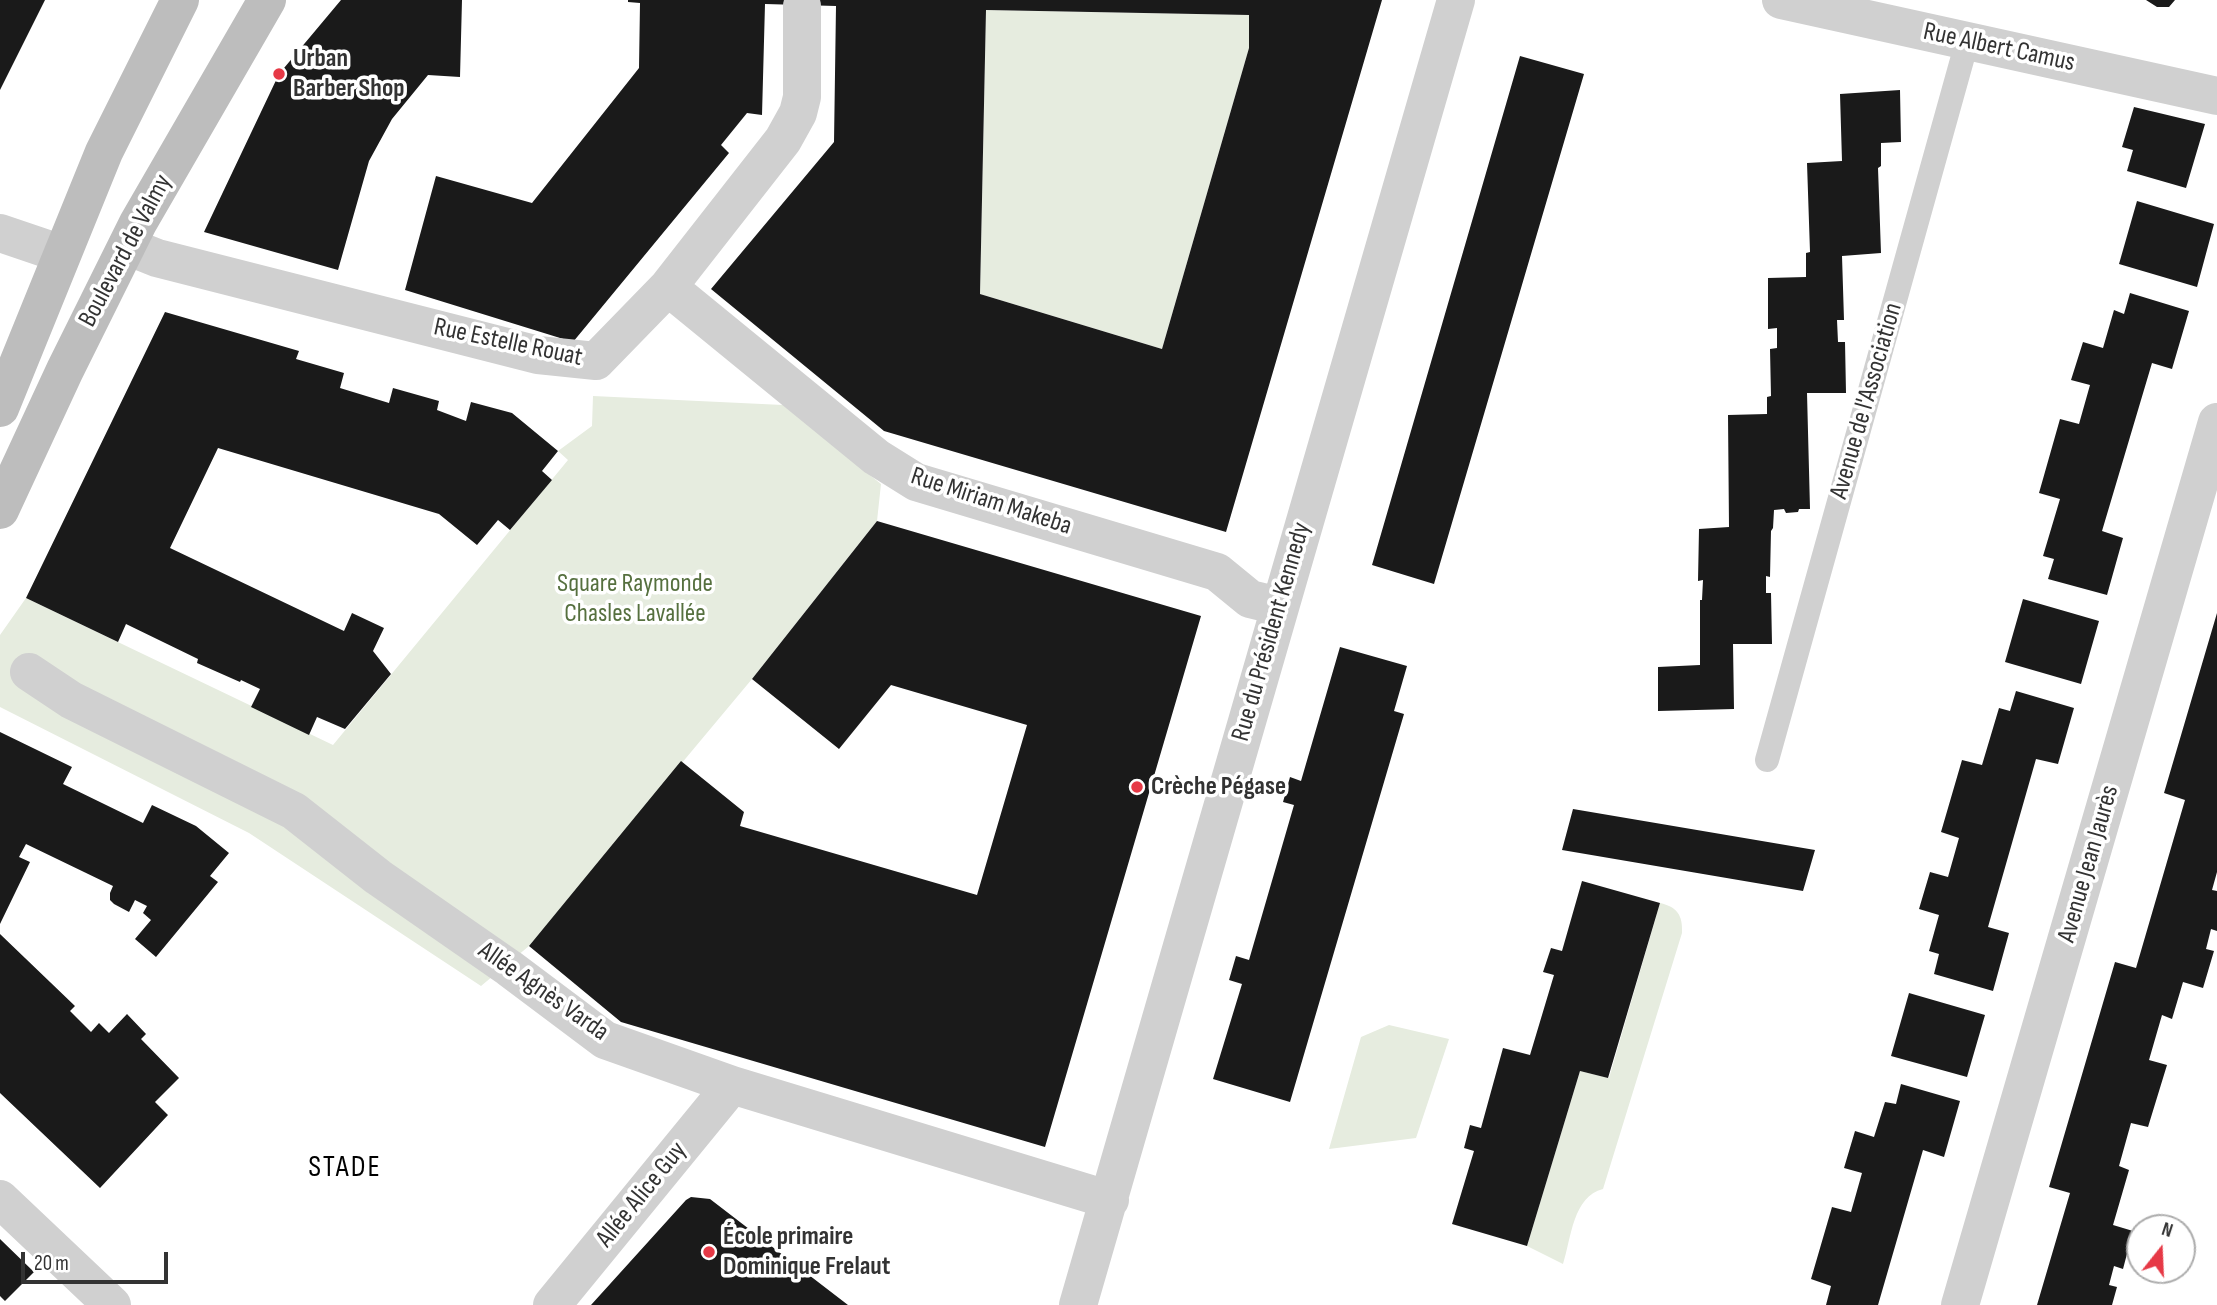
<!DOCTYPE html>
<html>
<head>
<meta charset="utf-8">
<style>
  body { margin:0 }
  #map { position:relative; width:2217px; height:1305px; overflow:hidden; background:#fff; font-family:"Sofia Sans Condensed",sans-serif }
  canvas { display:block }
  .north { position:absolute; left:2126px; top:1214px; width:70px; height:70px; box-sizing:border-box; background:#fff; border:2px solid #adadad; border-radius:50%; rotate:18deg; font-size:19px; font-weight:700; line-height:28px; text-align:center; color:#333 }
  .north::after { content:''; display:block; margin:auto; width:24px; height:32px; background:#e63946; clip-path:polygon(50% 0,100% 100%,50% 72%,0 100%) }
  .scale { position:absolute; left:21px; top:1252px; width:147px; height:32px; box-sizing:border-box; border:4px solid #333; border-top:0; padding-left:9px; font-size:21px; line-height:24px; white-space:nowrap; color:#333; -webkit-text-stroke:5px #fff; paint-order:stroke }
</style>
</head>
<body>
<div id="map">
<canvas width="2217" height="1305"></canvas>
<div class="north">N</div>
<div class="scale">20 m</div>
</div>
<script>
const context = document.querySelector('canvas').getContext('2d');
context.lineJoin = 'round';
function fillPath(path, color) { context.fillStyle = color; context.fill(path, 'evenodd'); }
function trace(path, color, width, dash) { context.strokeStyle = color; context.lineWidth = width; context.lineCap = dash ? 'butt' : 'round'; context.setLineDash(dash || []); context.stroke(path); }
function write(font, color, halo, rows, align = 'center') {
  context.font = font + ' "Sofia Sans Condensed",sans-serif'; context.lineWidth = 7; context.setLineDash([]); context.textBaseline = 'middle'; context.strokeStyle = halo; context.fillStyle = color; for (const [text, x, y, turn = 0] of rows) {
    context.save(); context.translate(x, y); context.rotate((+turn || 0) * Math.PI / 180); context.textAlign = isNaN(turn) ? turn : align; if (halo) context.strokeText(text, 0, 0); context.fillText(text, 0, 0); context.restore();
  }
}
fillPath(new Path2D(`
  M 986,10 L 1249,15 L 1249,48 L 1162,349 L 980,294 Z
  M 593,396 L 783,405 L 881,484 L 877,521 L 752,679 L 529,946 L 481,986 L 249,833 L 0,707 L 0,635 L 26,598 L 333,745 L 568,460 L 558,451 L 592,426 Z
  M 1660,903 C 1677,907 1683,915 1682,933 L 1603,1189 C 1573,1196 1571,1239 1563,1264 L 1527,1246 L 1580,1071 L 1609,1078 Z
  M 1389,1025 L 1449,1039 L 1416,1138 L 1329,1149 L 1361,1037 Z`), '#e6ecdf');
fillPath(new Path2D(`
  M 0,0 L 45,0 L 0,90 Z
  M 341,0 L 462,0 L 460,77 L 428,75 L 392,119 L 369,161 L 338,270 L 204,232 L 279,74 Z
  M 628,0 L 1382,0 L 1226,532 L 884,431 L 711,289 L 834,142 L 836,6 L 765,4 L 762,115 L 747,113 L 721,145 L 729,153 L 573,342 L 405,290 L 436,176 L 532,203 L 639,68 L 640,3 L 628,2 ZM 986,10 L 1249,15 L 1249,48 L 1162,349 L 980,294 Z
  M 2146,0 L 2175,0 L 2169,7 L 2157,7 Z
  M 1520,56 L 1584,74 L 1434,584 L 1372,565 Z
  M 1900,90 L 1901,142 L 1881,143 L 1881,166 L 1878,168 L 1881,253 L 1842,256 L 1844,320 L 1837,320 L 1838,342 L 1845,342 L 1846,393 L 1807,393 L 1810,509 L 1799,509 L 1798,512 L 1786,513 L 1784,509 L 1774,510 L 1773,528 L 1771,531 L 1770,577 L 1766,576 L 1766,593 L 1771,593 L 1772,644 L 1733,644 L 1734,709 L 1658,711 L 1658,667 L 1700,665 L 1700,600 L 1702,600 L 1703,580 L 1698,581 L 1699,529 L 1729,527 L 1728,415 L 1767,414 L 1767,397 L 1771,396 L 1770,349 L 1777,348 L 1777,328 L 1768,329 L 1768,278 L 1806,277 L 1806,253 L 1810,252 L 1807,163 L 1842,161 L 1840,94 Z
  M 2134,107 L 2205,124 L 2186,188 L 2127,171 L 2133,150 L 2122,147 Z
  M 2137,201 L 2214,224 L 2197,287 L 2119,264 Z
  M 2130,293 L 2189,311 L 2172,369 L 2152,363 L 2102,531 L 2123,538 L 2107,595 L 2048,579 L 2054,559 L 2043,556 L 2060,499 L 2039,493 L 2060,419 L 2079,424 L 2090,385 L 2071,380 L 2083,342 L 2103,348 L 2114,310 L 2124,314 Z
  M 165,312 L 299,351 L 296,359 L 344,373 L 340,388 L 389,403 L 393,388 L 439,401 L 437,410 L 466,421 L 471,402 L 512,413 L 558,451 L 542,471 L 552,480 L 510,530 L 498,520 L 477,545 L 439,514 L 218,448 L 170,548 L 344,631 L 352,613 L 384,628 L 373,651 L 391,674 L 345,729 L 317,717 L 309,735 L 251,707 L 260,689 L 241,680 L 240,682 L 197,663 L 198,659 L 126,624 L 118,642 L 26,598 Z
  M 877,521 L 1201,616 L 1045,1147 L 621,1022 L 529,946 L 681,761 L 744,812 L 740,826 L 977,895 L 1027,725 L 891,685 L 839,749 L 752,679 Z
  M 2023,599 L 2099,621 L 2081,684 L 2005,662 Z
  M 2217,613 L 2217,872 L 2212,890 L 2217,891 L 2217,931 L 2211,929 L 2206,949 L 2214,951 L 2203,988 L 2183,982 L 2172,1019 L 2162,1015 L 2149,1060 L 2167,1065 L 2148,1127 L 2131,1123 L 2119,1166 L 2129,1170 L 2113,1225 L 2133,1231 L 2123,1269 L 2114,1266 L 2109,1285 L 2117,1287 L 2112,1305 L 2037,1305 L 2070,1193 L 2049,1187 L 2115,962 L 2136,968 L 2185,800 L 2164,793 Z
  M 1340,647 L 1407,666 L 1394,711 L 1404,714 L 1290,1102 L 1213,1079 L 1242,984 L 1229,980 L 1236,956 L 1249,960 L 1294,805 L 1283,802 L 1290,777 L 1301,781 Z
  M 2016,691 L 2074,708 L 2058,764 L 2036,759 L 1988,927 L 2009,933 L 1993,991 L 1934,974 L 1939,954 L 1929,951 L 1939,915 L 1919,909 L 1930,872 L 1948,877 L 1959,838 L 1941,832 L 1962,760 L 1982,765 L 1999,708 L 2010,711 Z
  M 0,732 L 72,767 L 63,784 L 143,823 L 152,805 L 196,826 L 229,853 L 210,876 L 218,882 L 156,957 L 135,939 L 151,920 L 143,913 L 147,906 L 135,900 L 129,912 L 114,904 L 110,900 L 110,893 L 113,886 L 26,844 L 19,857 L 30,862 L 0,924 Z
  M 1573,809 L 1815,850 L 1803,891 L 1562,850 Z
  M 1582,881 L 1660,903 L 1608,1078 L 1580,1071 L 1527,1246 L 1452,1224 L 1474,1151 L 1464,1148 L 1470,1125 L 1481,1128 L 1503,1048 L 1530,1055 L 1554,975 L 1543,972 L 1551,948 L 1562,951 Z
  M 0,934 L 75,1006 L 70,1011 L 91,1032 L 99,1023 L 109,1033 L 127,1014 L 146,1034 L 141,1039 L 179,1078 L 155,1102 L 168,1115 L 100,1188 L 0,1093 Z
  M 1909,993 L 1985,1015 L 1967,1077 L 1891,1056 Z
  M 1901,1084 L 1960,1101 L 1944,1157 L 1923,1150 L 1878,1305 L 1826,1305 L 1831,1286 L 1811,1279 L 1832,1207 L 1851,1212 L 1862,1173 L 1844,1168 L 1855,1131 L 1874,1137 L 1885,1102 L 1896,1104 Z
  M 691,1197 L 710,1199 L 848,1305 L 591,1305 L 686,1200 Z
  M 0,1239 L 34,1272 L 5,1301 L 0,1296 Z`), '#1a1a1a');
trace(new Path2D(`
  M 1767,760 L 1967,42`), '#d0d0d0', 24);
trace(new Path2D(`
  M 1781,0 L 2217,96
  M 0,233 L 62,254
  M 127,246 L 157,258 L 538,355 L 596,361 L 668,287 L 783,140 L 798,113 L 802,97 L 802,6
  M 668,287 L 876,457 L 916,482 L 1217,572 L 1250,599 L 1279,606
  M 29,672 L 71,700 L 294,811 L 378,877 L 509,968 L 605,1040 L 732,1085 L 1110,1200
  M 0,1199 L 112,1305
  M 552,1305 L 732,1085
  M 1078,1305 L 1456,0
  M 1960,1305 L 2217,422`), '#d0d0d0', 38);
trace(new Path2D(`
  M 0,408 L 104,152 L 180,0
  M 0,510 L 65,370 L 138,223 L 267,0`), '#bdbdbd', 38);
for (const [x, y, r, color] of [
  [279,74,7,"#e63946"],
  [1137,787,7,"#e63946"],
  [709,1252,7,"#e63946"]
]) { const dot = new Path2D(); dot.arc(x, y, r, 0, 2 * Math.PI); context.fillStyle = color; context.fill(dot); trace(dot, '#fff', 2.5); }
write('26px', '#333', '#fff', [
  ["Rue Albert Camus",1999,48,12],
  ["Boulevard de Valmy",126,251,-62],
  ["Rue Estelle Rouat",508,343,12],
  ["Avenue de l'Association",1867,401,-74],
  ["Rue Miriam Makeba",991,502,18],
  ["Rue du Président Kennedy",1272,632,-74],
  ["Avenue Jean Jaurès",2089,864,-74],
  ["Allée Agnès Varda",543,992,35],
  ["Allée Alice Guy",642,1195,-51]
]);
write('bold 26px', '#333', '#fff', [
  ["Urban",293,59],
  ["Barber Shop",293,89],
  ["Crèche Pégase",1151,787],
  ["École primaire",723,1237],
  ["Dominique Frelaut",723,1267]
], 'left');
write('26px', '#56703f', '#fff', [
  ["Square Raymonde",635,584],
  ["Chasles Lavallée",635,614]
]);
context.letterSpacing = '2px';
write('30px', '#000', '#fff', [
  ["STADE",345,1168]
]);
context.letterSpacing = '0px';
</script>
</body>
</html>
